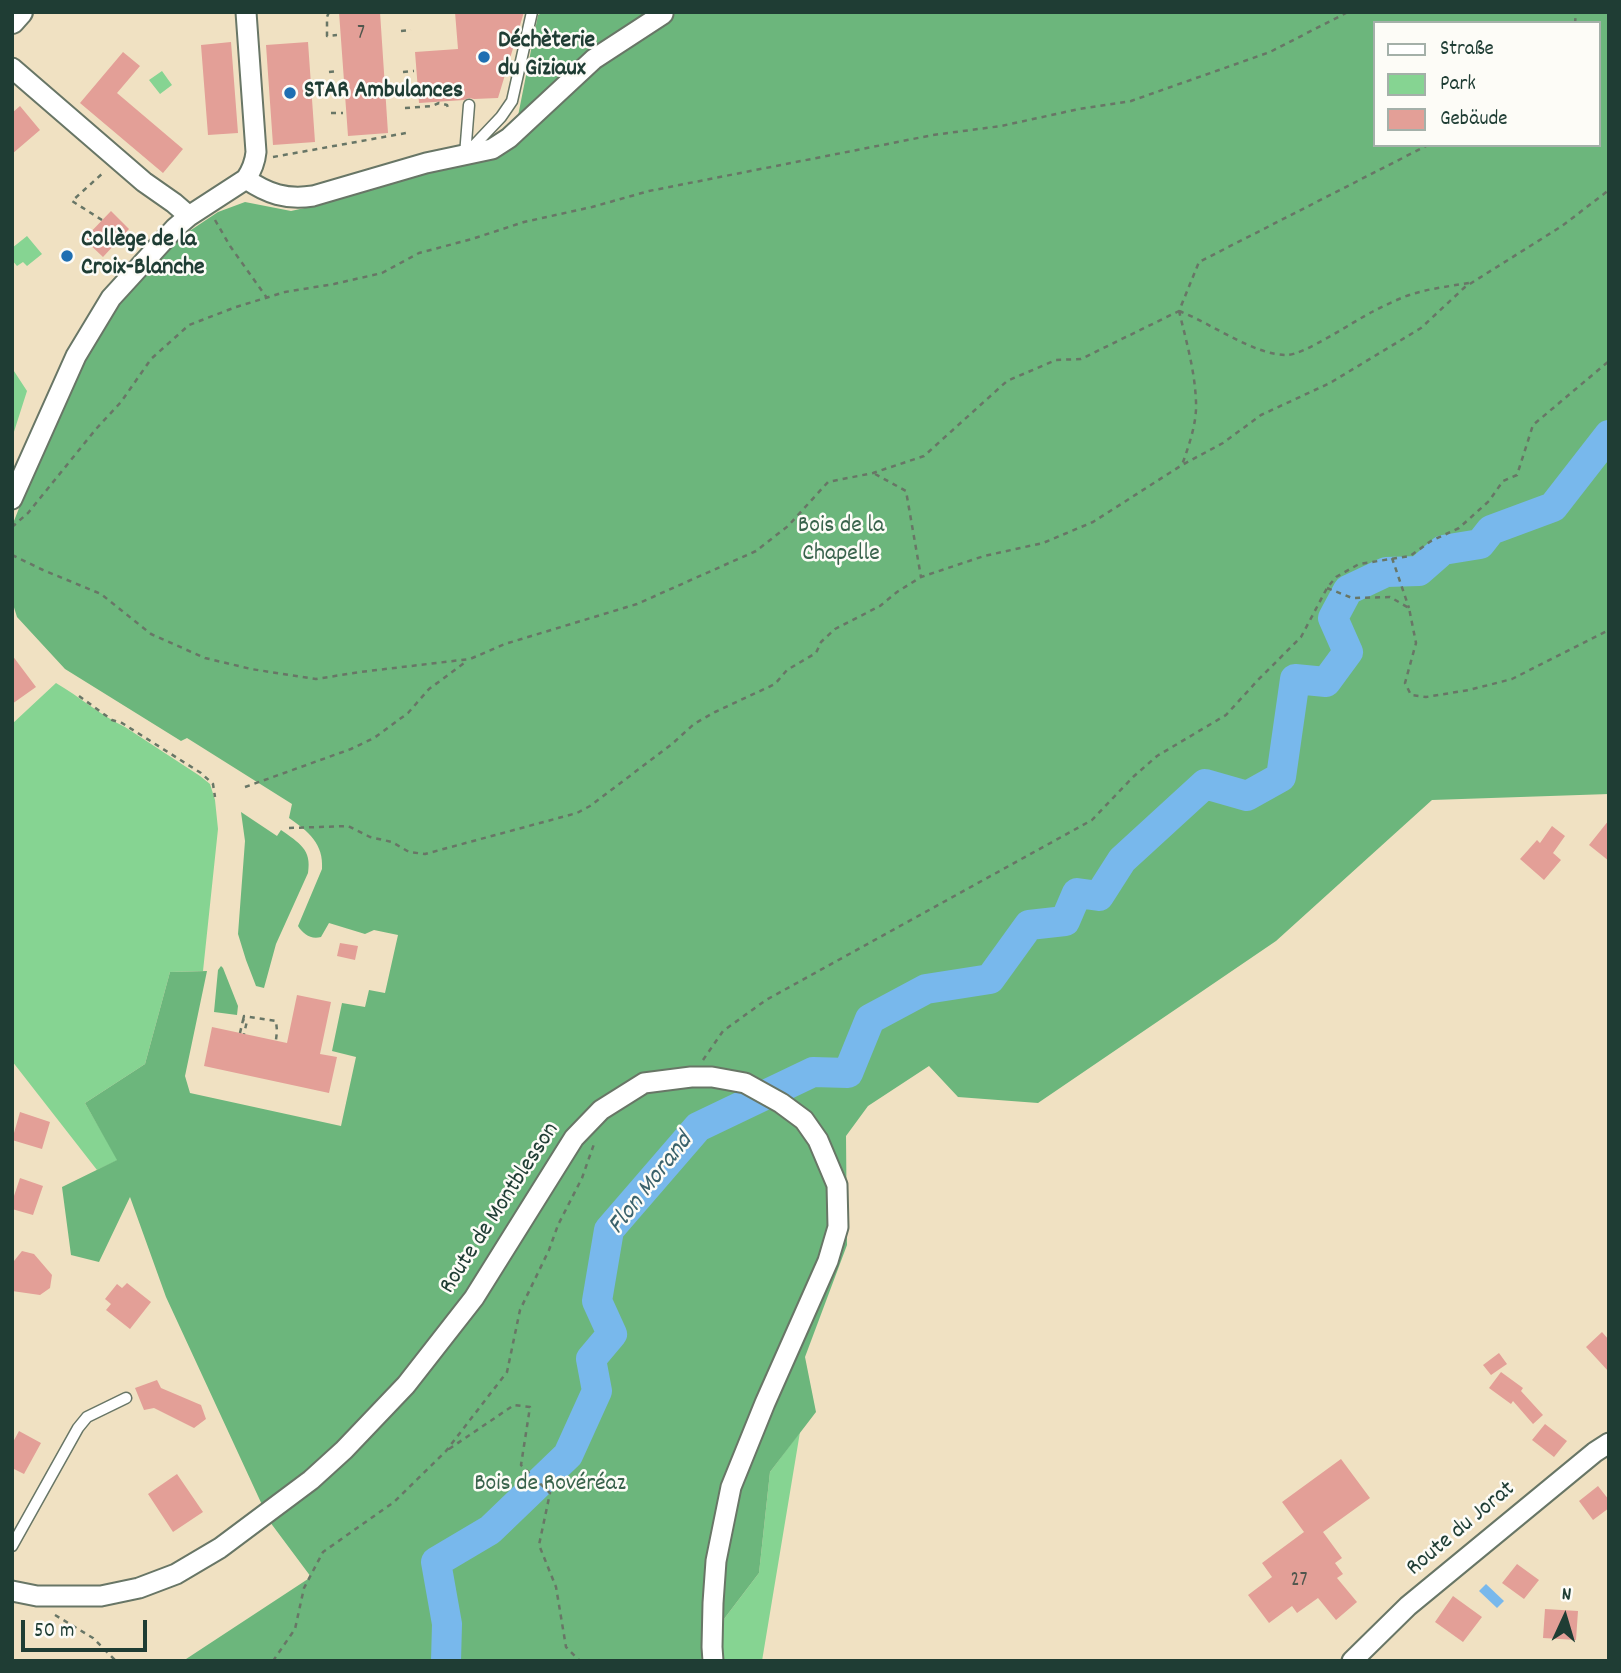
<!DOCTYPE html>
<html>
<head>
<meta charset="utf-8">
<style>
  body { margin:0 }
  #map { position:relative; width:1621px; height:1673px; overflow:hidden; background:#f0e1c2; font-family:Dekko,sans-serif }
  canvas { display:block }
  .frame { position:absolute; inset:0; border:14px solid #1f3d34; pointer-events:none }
  .legend { position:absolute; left:1373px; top:21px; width:228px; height:126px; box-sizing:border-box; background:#fdfcf7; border:2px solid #a4b0a9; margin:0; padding:9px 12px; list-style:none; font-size:21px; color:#1f3d34 }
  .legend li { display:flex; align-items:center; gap:14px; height:35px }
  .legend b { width:35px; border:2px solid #a4b0a9 }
  .north { position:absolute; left:1530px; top:1582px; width:70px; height:70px; -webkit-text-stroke:5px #fdfcf7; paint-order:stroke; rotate:4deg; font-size:19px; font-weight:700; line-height:28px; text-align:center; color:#1f3d34 }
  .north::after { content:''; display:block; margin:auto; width:24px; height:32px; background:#1f3d34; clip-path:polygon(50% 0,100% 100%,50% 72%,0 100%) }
  .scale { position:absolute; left:21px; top:1620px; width:126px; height:32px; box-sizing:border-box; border:4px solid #1f3d34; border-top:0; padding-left:9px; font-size:21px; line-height:24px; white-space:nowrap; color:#1f3d34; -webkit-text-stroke:5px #fdfcf7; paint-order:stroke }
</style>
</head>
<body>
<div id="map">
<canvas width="1621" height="1673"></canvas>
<div class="frame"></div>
<ul class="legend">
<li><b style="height:9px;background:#fff"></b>Straße</li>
<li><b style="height:19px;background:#86d492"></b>Park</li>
<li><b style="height:19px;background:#e39f97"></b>Gebäude</li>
</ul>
<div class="north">N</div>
<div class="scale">50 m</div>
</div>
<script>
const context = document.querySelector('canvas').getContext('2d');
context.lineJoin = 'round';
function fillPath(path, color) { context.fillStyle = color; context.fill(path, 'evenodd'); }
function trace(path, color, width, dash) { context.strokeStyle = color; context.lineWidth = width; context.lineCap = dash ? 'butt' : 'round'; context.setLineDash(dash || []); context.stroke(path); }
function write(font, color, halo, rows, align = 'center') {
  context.font = font + ' Dekko,sans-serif'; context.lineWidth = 5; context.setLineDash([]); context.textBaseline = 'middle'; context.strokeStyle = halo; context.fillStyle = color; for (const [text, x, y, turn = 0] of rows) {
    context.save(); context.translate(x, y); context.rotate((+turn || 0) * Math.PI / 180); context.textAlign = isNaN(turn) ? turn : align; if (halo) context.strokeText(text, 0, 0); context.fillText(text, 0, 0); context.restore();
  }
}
fillPath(new Path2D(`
  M 162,71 L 172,85 L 160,94 L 149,80 Z
  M 27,236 L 42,254 L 27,266 L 23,262 L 17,266 L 12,260 L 12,248 Z
  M 12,368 L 27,391 L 12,438 Z
  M 56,683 C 80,697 100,715 125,727 L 200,776 L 210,784 L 215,800 L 218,829 L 203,971 L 170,972 L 145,1064 L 85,1103 L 118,1160 L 97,1170 L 12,1061 L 12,724 Z
  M 800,1432 L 762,1661 L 701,1661 L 705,1644 L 759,1573 L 770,1472 Z`), '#86d492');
fillPath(new Path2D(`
  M 544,12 L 1609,12 L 1609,794 L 1432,800 L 1276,941 L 1038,1103 L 958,1097 L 929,1066 L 868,1106 L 846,1136 L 847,1245 L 805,1357 L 816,1412 L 770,1472 L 759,1573 L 705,1644 L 701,1661 L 183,1661 L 311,1577 L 270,1522 L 166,1297 L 130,1197 L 99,1262 L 71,1255 L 62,1187 L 117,1160 L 85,1103 L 145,1064 L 170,972 L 207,971 L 185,1076 L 190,1093 L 341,1126 L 356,1057 L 332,1051 L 342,1003 L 365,1007 L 369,990 L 385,993 L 398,935 L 374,930 L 365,934 L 329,923 L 321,937 C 311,940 303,934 298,926 L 322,869 C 324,844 308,831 289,818 L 292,804 L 187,738 L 181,741 L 65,669 L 17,617 L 12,601 L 12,526 L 47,437 L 94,344 L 122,300 L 176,240 L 218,212 L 245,202 L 291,211 L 318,205 L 425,171 L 473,159 L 517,121 L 538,15 ZM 1374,23 L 1598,23 L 1598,145 L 1374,145 Z
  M 241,812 L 277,836 L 281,830 C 299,843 312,849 308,873 L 276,944 L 264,988 L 256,986 L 246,960 L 238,934 L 245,841 Z
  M 221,966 L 223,968 L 238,1006 L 237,1015 L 214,1012 L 218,970 Z`), '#6cb67c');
fillPath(new Path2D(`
  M 1486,1584 L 1504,1601 L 1497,1608 L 1479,1591 Z`), '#78b8ec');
trace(new Path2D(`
  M 446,1661 L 447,1624 L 436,1562 L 490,1530 L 568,1455 L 597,1391 L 591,1359 L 612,1334 L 597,1301 L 609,1230 L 698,1127 L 813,1072 L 848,1073 L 870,1019 L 926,989 L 990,979 L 1029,925 L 1065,921 L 1077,893 L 1099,896 L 1122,860 L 1205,784 L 1247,796 L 1281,777 L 1295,679 L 1326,682 L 1348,652 L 1333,618 L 1348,590 L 1386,572 L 1419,571 L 1443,550 L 1480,544 L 1491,530 L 1553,507 L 1609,435`), '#78b8ec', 30);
fillPath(new Path2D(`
  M 339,12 L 380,12 L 388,133 L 348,136 Z
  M 455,12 L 524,12 L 498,98 L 474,99 L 469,98 L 464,100 L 419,103 L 415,52 L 458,49 Z
  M 231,42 L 238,133 L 208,135 L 201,45 Z
  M 308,42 L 315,142 L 273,145 L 266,45 Z
  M 123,52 L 140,66 L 117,93 L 183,149 L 163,173 L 80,103 Z
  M 20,106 L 40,130 L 12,154 L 12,113 Z
  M 111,211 L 129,229 L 103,257 L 84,239 Z
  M 12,655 L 36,687 L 12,704 Z
  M 1609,820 L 1609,861 L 1589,845 Z
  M 1552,826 L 1565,836 L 1553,853 L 1561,860 L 1544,880 L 1520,859 L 1537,840 L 1540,843 Z
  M 340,943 L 358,946 L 355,960 L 337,956 Z
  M 297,995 L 331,1002 L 320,1054 L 337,1057 L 329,1093 L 204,1066 L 212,1027 L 287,1043 Z
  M 20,1112 L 50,1122 L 42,1149 L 12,1140 Z
  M 20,1178 L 43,1186 L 33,1215 L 12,1209 L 12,1202 Z
  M 22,1251 L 34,1254 L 52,1275 L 50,1288 L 40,1295 L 12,1291 L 14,1261 Z
  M 127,1283 L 151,1302 L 130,1329 L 106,1310 L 111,1304 L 105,1299 L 117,1284 L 122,1288 Z
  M 1602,1332 L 1609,1340 L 1609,1372 L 1586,1347 Z
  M 1499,1353 L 1507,1364 L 1491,1375 L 1483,1365 Z
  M 1501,1372 L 1523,1388 L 1521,1391 L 1543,1415 L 1533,1424 L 1513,1401 L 1511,1404 L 1489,1388 Z
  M 157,1380 L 161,1388 L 201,1405 L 206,1419 L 194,1428 L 154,1408 L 144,1410 L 135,1388 Z
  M 1545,1424 L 1567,1441 L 1554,1457 L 1532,1440 Z
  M 19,1431 L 41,1443 L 24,1474 L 12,1468 L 12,1444 Z
  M 1341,1459 L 1370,1498 L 1323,1532 L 1342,1558 L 1335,1563 L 1343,1574 L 1337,1578 L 1357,1602 L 1336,1620 L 1318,1598 L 1297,1613 L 1292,1606 L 1269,1623 L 1248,1595 L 1272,1577 L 1262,1563 L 1304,1532 L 1282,1502 Z
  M 177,1474 L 203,1512 L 173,1532 L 148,1494 Z
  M 1598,1486 L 1609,1500 L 1609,1508 L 1593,1520 L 1579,1501 Z
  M 1517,1564 L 1539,1580 L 1524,1599 L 1502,1583 Z
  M 1453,1596 L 1482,1617 L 1463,1642 L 1435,1622 Z
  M 1545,1609 L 1578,1611 L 1576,1640 L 1543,1638 Z`), '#e39f97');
const service = new Path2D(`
  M 469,105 L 465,155 L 501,117 L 512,101 L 532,12
  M 12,1546 L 78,1428 L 87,1417 L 126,1398`);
const minor = new Path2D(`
  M 12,68 L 144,182 L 174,203 L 189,216
  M 246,179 C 268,194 286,200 313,196 L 426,163 L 492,149 L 509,138 L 594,59 L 663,14
  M 12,499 L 76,356 L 111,298 L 175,228 L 189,216 L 246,179 C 252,170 255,163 256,152 L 246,12
  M 12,1591 L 37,1596 L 101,1596 L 139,1588 L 176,1574 L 220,1548 L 311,1480 L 344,1450 L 406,1385 L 474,1298 L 574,1138 L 601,1110 L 644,1083 L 691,1077 L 712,1077 L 745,1083 L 781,1103 L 804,1120 L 818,1140 L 837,1185 L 838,1227 L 828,1261 L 765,1403 L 731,1487 L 716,1561 L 713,1603 L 712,1647 L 713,1661
  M 1352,1661 L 1408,1606 L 1595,1452 L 1609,1443`);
const tertiary = new Path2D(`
  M 12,21 L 20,12`);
trace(service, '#687666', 13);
trace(minor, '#687666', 23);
trace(tertiary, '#687666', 28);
trace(new Path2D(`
  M 329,12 L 327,17 L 327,36 L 337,35
  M 1575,23 L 1576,12
  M 401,31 L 411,30
  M 329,72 L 338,71
  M 403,72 L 414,71
  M 405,108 L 432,106 L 439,103 L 447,105 L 448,108 L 446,109
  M 331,113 L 343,113
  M 273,157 L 406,133
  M 102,220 L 72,201 L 104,172
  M 215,220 L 230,246 L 267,298
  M 1179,311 C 1211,323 1253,355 1287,355 C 1304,355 1354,321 1372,312 C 1386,305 1401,297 1416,293 C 1433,288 1451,286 1469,283
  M 1179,311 C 1186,340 1195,371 1196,402 C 1197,423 1189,445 1182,465
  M 875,474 L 906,491 L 921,577
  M 12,527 L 28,513 L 96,429 L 121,402 L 151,359 L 189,325 L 236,307 L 285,292 L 334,284 L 382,273 L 419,253 L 472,239 L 524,222 L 592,207 L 649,191 L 933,135 L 1001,126 L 1079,109 L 1131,101 L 1270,52 L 1348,12
  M 12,555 L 43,570 L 101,594 L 151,634 L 205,658 L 251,669 L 316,679 L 360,672 L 470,659 L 505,644 L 637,604 L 756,551 L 788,526 L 828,482 L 873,473 L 924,456 L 1007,381 L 1056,360 L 1081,359 L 1179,311 L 1199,262 L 1428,145
  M 1392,558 L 1409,608
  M 1327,588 L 1352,598 L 1390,597 L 1409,608 L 1416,643 L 1405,683 L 1411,695 L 1426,697 L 1469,690 L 1512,679 L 1609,630
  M 79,696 L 112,720 L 122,723 L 201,773 L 213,784 L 215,797
  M 245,787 L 351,749 L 374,738 L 408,713 L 429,689 L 467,661
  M 289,828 L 348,826 L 370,837 L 392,842 L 409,852 L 425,854 L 577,813 L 590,806 L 672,744 L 694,724 L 715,712 L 775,684 L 787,670 L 816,653 L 821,642 L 835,629 L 880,606 L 897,592 L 921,577 L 984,556 L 1043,543 L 1093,522 L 1182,465 L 1223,443 L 1261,415 L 1330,383 L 1421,328 L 1465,287 L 1562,226 L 1609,190
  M 243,1020 L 244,1016 L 276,1021 L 277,1031 L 276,1040
  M 240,1033 L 243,1020 L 247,1021 L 244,1034
  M 703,1060 L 723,1031 L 766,1000 L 1092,820 L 1133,777 L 1157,756 L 1226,715 L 1258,680 L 1301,637 L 1327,588 L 1336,577 L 1359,564 L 1410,556 L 1431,541 L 1459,528 L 1489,501 L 1503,481 L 1517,475 L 1533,425 L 1609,361
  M 449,1449 L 514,1405 L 530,1407 L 521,1465 L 550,1493 L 539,1545 L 556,1587 L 566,1647 L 580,1661
  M 55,1615 L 93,1638 L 116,1661
  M 273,1661 L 295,1629 L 304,1588 L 323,1552 L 394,1502 L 446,1451 L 507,1372 L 520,1310 L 549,1250 L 558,1225 L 582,1178 L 594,1144`), '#687666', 2.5, [5, 5]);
trace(service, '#fff', 10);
trace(minor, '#fff', 19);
trace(tertiary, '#fff', 24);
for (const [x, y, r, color] of [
  [484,57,7,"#1f6fb2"],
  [290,93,7,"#1f6fb2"],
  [67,256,7,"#1f6fb2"]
]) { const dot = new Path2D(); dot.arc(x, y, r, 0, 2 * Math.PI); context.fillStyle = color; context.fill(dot); trace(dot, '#fdfcf7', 2.5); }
write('21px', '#50564d', null, [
  ["7",361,35],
  ["27",1299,1582]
]);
write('bold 24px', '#1f3d34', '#fdfcf7', [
  ["Déchèterie",498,43],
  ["du Giziaux",498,71],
  ["STAR Ambulances",304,93],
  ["Collège de la",81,242],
  ["Croix-Blanche",81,270]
], 'left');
write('24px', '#39634c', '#fdfcf7', [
  ["Bois de la",841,528],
  ["Chapelle",841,556],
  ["Bois de Rovéréaz",550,1486]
]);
write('24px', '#1f3d34', '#fdfcf7', [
  ["Route de Montblesson",501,1209,-57],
  ["Route du Jorat",1462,1530,-40]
]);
write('italic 26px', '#3a626b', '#fdfcf7', [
  ["Flon Morand",652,1185,-52]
]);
</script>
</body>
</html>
